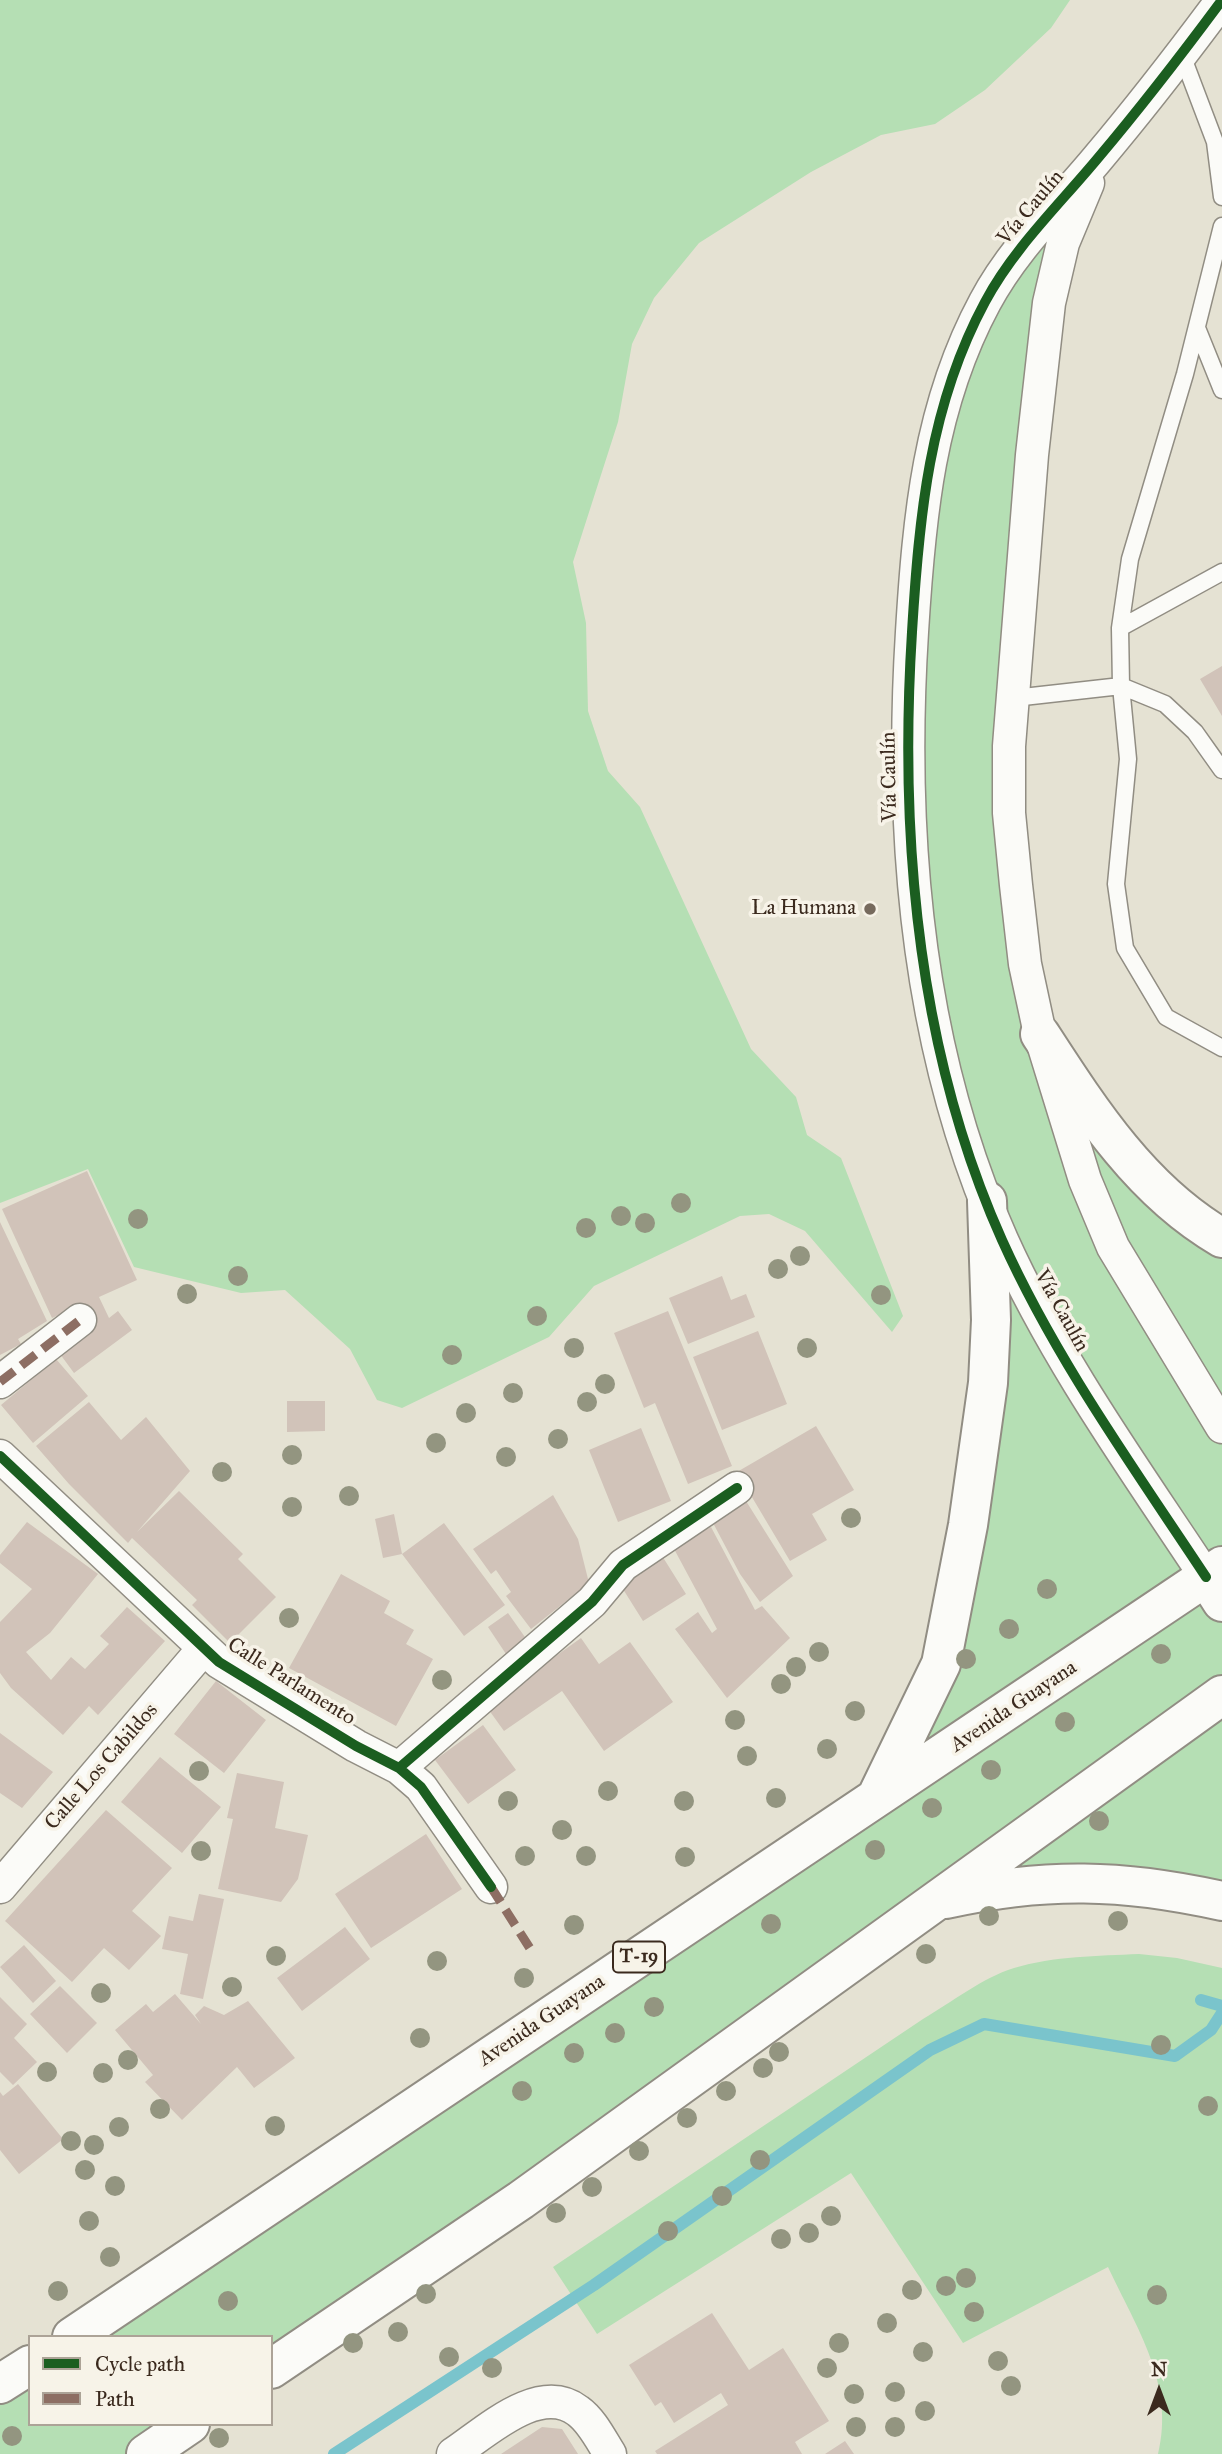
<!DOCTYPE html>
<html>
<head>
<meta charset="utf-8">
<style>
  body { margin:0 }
  #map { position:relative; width:1222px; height:2454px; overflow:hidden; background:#e5e2d3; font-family:"IM FELL Great Primer",serif }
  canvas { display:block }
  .legend { position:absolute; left:28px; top:2335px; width:245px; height:91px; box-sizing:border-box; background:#f7f3e8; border:2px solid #aca397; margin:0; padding:9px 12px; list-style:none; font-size:21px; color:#3b2a1e }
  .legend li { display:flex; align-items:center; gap:14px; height:35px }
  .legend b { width:35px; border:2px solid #aca397 }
  .north { position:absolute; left:1124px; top:2356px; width:70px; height:70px; -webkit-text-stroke:5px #f7f3e8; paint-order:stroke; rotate:0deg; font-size:19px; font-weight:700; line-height:28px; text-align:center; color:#3b2a1e }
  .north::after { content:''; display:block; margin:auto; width:24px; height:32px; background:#3b2a1e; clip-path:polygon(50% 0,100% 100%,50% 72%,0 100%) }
</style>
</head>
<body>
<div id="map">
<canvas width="1222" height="2454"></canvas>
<ul class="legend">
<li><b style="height:9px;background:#1b5e20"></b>Cycle path</li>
<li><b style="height:9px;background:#8d6e63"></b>Path</li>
</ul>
<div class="north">N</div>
</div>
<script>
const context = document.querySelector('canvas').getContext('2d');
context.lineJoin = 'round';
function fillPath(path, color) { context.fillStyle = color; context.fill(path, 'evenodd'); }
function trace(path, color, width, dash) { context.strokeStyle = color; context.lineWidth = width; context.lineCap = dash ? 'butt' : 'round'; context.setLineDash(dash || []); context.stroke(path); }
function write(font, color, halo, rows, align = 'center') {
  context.font = font + ' "IM FELL Great Primer",serif'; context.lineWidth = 7; context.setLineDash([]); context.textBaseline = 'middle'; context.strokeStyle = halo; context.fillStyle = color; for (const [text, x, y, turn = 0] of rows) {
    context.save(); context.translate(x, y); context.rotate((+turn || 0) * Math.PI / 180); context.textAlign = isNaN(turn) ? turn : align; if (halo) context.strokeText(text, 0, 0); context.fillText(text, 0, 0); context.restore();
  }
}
fillPath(new Path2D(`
  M 0,0 L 1070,0 L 1051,28 L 985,90 L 935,124 L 881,135 L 811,172 L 699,243 L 654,298 L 632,344 L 618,422 L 573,562 L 586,623 L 588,711 L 608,771 L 640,807 L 751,1049 L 796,1097 L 807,1135 L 841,1158 L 903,1316 L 892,1332 L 805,1231 L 769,1214 L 740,1216 L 594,1286 L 549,1337 L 402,1408 L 377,1400 L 350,1349 L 285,1290 L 241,1293 L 134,1267 L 88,1169 L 0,1203 Z
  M 1099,156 L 1063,240 L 1011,673 L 1040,1034 L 1222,1238 L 1222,1901 L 985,1890 L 271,2369 L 271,2337 L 72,2337 L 875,1801 L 959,1572 L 987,1201 L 946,1081 L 910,663 L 962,349 Z
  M 1139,1954 L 1177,1958 L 1222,1968 L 1222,2454 L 1158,2454 C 1175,2384 1137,2329 1108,2267 L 963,2343 L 851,2173 L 597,2334 L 553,2267 L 923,2019 C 952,2002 982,1978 1014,1968 C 1054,1956 1098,1956 1139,1954 Z
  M 30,2365 L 30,2424 L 190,2424 L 146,2454 L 0,2454 L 0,2384 Z`), '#b5dfb4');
trace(new Path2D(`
  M 1201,2000 L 1222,2006
  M 334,2454 L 594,2285 L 930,2050 L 984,2024 L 1175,2056 L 1211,2030 L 1222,2013`), '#7ac4cc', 12);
fillPath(new Path2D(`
  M 1222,666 L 1222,716 L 1200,679 Z
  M 87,1171 L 137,1280 L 99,1297 L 109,1318 L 118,1311 L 132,1330 L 74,1373 L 60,1354 L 94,1329 L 83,1304 L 52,1318 L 2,1209 Z
  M 0,1222 L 47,1321 L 18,1339 L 21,1344 L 0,1355 Z
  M 722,1276 L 731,1300 L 746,1294 L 755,1317 L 688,1344 L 669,1298 Z
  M 668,1311 L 732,1466 L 688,1484 L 655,1403 L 644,1408 L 614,1333 Z
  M 758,1331 L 787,1404 L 722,1430 L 693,1357 Z
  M 56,1359 L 88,1396 L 33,1443 L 1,1405 Z
  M 287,1401 L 325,1401 L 325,1431 L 287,1432 Z
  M 89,1402 L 121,1440 L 146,1417 L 190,1471 L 137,1532 L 179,1491 L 243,1554 L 238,1559 L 276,1597 L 230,1643 L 192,1605 L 197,1600 L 132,1538 L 128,1543 L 69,1484 L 36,1446 Z
  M 816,1426 L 854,1490 L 812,1514 L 827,1540 L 790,1561 L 737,1472 Z
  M 641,1428 L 671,1501 L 618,1522 L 589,1450 Z
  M 553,1495 L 578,1539 L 589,1583 L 531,1629 L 506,1596 L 511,1592 L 496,1570 L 491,1574 L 473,1549 Z
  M 746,1501 L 793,1576 L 760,1602 L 740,1574 L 712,1521 Z
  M 394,1514 L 402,1554 L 383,1558 L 375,1519 Z
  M 27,1522 L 98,1574 L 50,1633 L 26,1652 L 51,1680 L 71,1657 L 85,1669 L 109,1644 L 100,1636 L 127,1607 L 165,1641 L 98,1715 L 89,1706 L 63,1735 L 11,1688 L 0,1673 L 0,1622 L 32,1589 L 0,1563 L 0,1555 Z
  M 444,1523 L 505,1605 L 464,1636 L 402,1554 Z
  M 711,1527 L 755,1610 L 762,1606 L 790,1638 L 727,1698 L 675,1629 L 698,1612 L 712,1633 L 717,1629 L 673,1547 Z
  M 659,1551 L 686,1594 L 643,1621 L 616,1578 Z
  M 341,1574 L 390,1601 L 384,1613 L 414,1630 L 406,1644 L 433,1659 L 396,1726 L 289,1668 Z
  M 508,1613 L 527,1640 L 506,1654 L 488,1627 Z
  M 581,1638 L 599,1664 L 630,1642 L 673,1702 L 604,1751 L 562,1691 L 504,1731 L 486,1706 Z
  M 216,1681 L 266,1720 L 224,1773 L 174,1734 Z
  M 483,1725 L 516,1770 L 468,1804 L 435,1760 Z
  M 0,1733 L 53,1772 L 22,1808 L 0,1793 Z
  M 160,1757 L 221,1807 L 182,1853 L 121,1802 Z
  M 237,1773 L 284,1782 L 275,1828 L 308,1835 L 298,1879 L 281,1902 L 218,1889 L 233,1819 L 227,1818 Z
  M 106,1810 L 172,1868 L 132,1911 L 161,1936 L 129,1970 L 104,1948 L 72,1982 L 5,1921 Z
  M 426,1834 L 462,1889 L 371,1948 L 335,1894 Z
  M 199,1894 L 224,1899 L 203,1999 L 180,1994 L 188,1954 L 162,1949 L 169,1916 L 193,1921 Z
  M 345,1927 L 370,1959 L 302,2011 L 277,1978 Z
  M 24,1945 L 56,1981 L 33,2003 L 0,1967 Z
  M 60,1986 L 97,2023 L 67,2053 L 30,2014 Z
  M 175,1994 L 201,2024 L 195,2015 L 204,2006 L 224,2015 L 248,2001 L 295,2058 L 254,2088 L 237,2067 L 182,2120 L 145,2082 L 153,2075 L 115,2030 L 146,2004 L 153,2012 Z
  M 0,1997 L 27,2024 L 14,2038 L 37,2062 L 13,2085 L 0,2072 Z
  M 18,2084 L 63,2139 L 19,2174 L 0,2150 L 0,2092 L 3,2096 Z
  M 712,2313 L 749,2370 L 783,2348 L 829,2421 L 795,2442 L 802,2454 L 657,2454 L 655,2451 L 728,2405 L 721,2393 L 674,2423 L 661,2402 L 655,2406 L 629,2365 Z
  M 542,2427 L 562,2429 L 578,2454 L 501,2454 Z
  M 845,2441 L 854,2454 L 825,2454 Z`), '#d1c3b9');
const service = new Path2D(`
  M 1182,55 L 1215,142 L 1222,197
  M 1222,226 L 1185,374 L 1130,559 L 1120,628 L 1121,686 L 1128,759 L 1116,884 L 1125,948 L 1166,1017 L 1222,1048
  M 1197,328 L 1222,390
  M 1120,628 L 1222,572
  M 1014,698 L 1121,686 L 1165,704 L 1195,732 L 1222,770`);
const minor = new Path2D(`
  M 1088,183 L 1063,243 L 1049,303 L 1032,455 L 1009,746 L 1009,813 L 1016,885 L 1025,964 L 1040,1034 L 1085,1180 L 1113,1247 L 1222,1427
  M 0,1382 L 80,1320
  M 0,1456 L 219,1662 L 356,1746 L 399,1768 L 421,1787 L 491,1887
  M 1206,1577 C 1134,1468 1056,1360 1002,1240 C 917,1050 899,838 912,632 C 919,517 929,406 985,302 C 1013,249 1059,205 1098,158 C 1141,107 1182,54 1222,0
  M 399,1768 L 592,1602 L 623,1565 L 737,1488
  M 0,1887 L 204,1648
  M 453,2454 C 485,2433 539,2381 578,2411 C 592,2421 601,2440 610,2454`);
const secondary = new Path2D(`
  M 1206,1577 L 1222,1602`);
const trunk = new Path2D(`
  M 1040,1034 C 1090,1111 1141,1191 1222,1238
  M 877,1796 L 941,1664 L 968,1525 L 988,1383 L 991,1320 L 987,1201
  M 946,1899 C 1045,1877 1123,1879 1222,1901
  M 72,2337 L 1222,1566
  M 271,2369 L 521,2200 L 1222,1695
  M 0,2384 L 30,2365
  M 146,2454 L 190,2424`);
trace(service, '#918d83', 19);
trace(minor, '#918d83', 35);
trace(secondary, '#918d83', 42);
trace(trunk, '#918d83', 42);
trace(service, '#fbfbf8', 16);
trace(minor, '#fbfbf8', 32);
trace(secondary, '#fbfbf8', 38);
trace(trunk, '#fbfbf8', 38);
trace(new Path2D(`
  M 0,1382 L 80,1320
  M 491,1887 L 531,1950`), '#8d6e63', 9, [18, 9]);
trace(new Path2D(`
  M 0,1456 L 219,1662 L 356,1746 L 399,1768 L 421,1787 L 491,1887
  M 1206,1577 C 1134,1468 1056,1360 1002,1240 C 917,1050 899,838 912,632 C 919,517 929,406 985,302 C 1013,249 1059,205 1098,158 C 1141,107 1182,54 1222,0
  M 399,1768 L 592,1602 L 623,1565 L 737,1488`), '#1b5e20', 10);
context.fillStyle = '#939580';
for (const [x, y] of [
  [681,1203],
  [621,1216],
  [138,1219],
  [645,1223],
  [586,1228],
  [800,1256],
  [778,1269],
  [238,1276],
  [187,1294],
  [881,1295],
  [537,1316],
  [574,1348],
  [807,1348],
  [452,1355],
  [605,1384],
  [513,1393],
  [587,1402],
  [466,1413],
  [558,1439],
  [436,1443],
  [292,1455],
  [506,1457],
  [222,1472],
  [349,1496],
  [292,1507],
  [851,1518],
  [1047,1589],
  [289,1618],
  [1009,1629],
  [819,1652],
  [1161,1654],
  [966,1659],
  [796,1667],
  [442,1680],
  [781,1684],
  [855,1711],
  [735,1720],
  [1065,1722],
  [827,1749],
  [747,1756],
  [991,1770],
  [199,1771],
  [608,1791],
  [776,1798],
  [508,1801],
  [684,1801],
  [932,1808],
  [1099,1821],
  [562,1830],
  [875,1850],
  [201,1851],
  [525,1856],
  [586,1856],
  [685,1857],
  [989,1916],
  [1118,1921],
  [771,1924],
  [574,1925],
  [926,1954],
  [276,1956],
  [437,1961],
  [524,1978],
  [232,1987],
  [101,1993],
  [654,2007],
  [615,2033],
  [420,2038],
  [1161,2045],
  [779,2052],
  [574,2053],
  [128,2060],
  [763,2068],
  [47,2072],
  [103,2073],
  [522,2091],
  [726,2091],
  [1208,2106],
  [160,2109],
  [687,2118],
  [275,2126],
  [119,2127],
  [71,2141],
  [94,2145],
  [639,2151],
  [760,2160],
  [85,2170],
  [115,2186],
  [592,2187],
  [722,2196],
  [556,2213],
  [831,2216],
  [89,2221],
  [668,2231],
  [809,2233],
  [781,2239],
  [110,2257],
  [966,2278],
  [946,2286],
  [912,2290],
  [58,2291],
  [426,2294],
  [1157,2295],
  [228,2301],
  [974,2312],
  [887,2323],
  [398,2332],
  [353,2343],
  [839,2343],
  [923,2352],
  [449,2357],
  [998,2361],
  [492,2368],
  [827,2368],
  [1011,2386],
  [895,2392],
  [854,2394],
  [925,2411],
  [856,2427],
  [895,2427],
  [12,2436],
  [219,2438]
]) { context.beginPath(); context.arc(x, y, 10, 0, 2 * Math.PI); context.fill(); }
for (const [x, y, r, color] of [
  [870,909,7,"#766a5d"]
]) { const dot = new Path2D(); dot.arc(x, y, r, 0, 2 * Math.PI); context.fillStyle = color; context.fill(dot); trace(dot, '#f7f3e8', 2.5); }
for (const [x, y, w] of [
  [639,1957,52]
]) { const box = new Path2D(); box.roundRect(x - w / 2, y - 15.5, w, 31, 5); context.fillStyle = '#f7f3e8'; context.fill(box); trace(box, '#3b2a1e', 2); }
write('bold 19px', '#3b2a1e', null, [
  ["T-19",639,1957]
]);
write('21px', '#3b2a1e', '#f7f3e8', [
  ["Vía Caulín",1031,208,-50],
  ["Vía Caulín",890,777,-91],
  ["Vía Caulín",1061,1311,61],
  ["Calle Parlamento",291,1682,32],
  ["Avenida Guayana",1014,1707,-34],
  ["Calle Los Cabildos",102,1767,-49],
  ["Avenida Guayana",542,2021,-34]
]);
write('21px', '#3b2a1e', '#f7f3e8', [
  ["La Humana",856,909]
], 'right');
</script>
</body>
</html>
